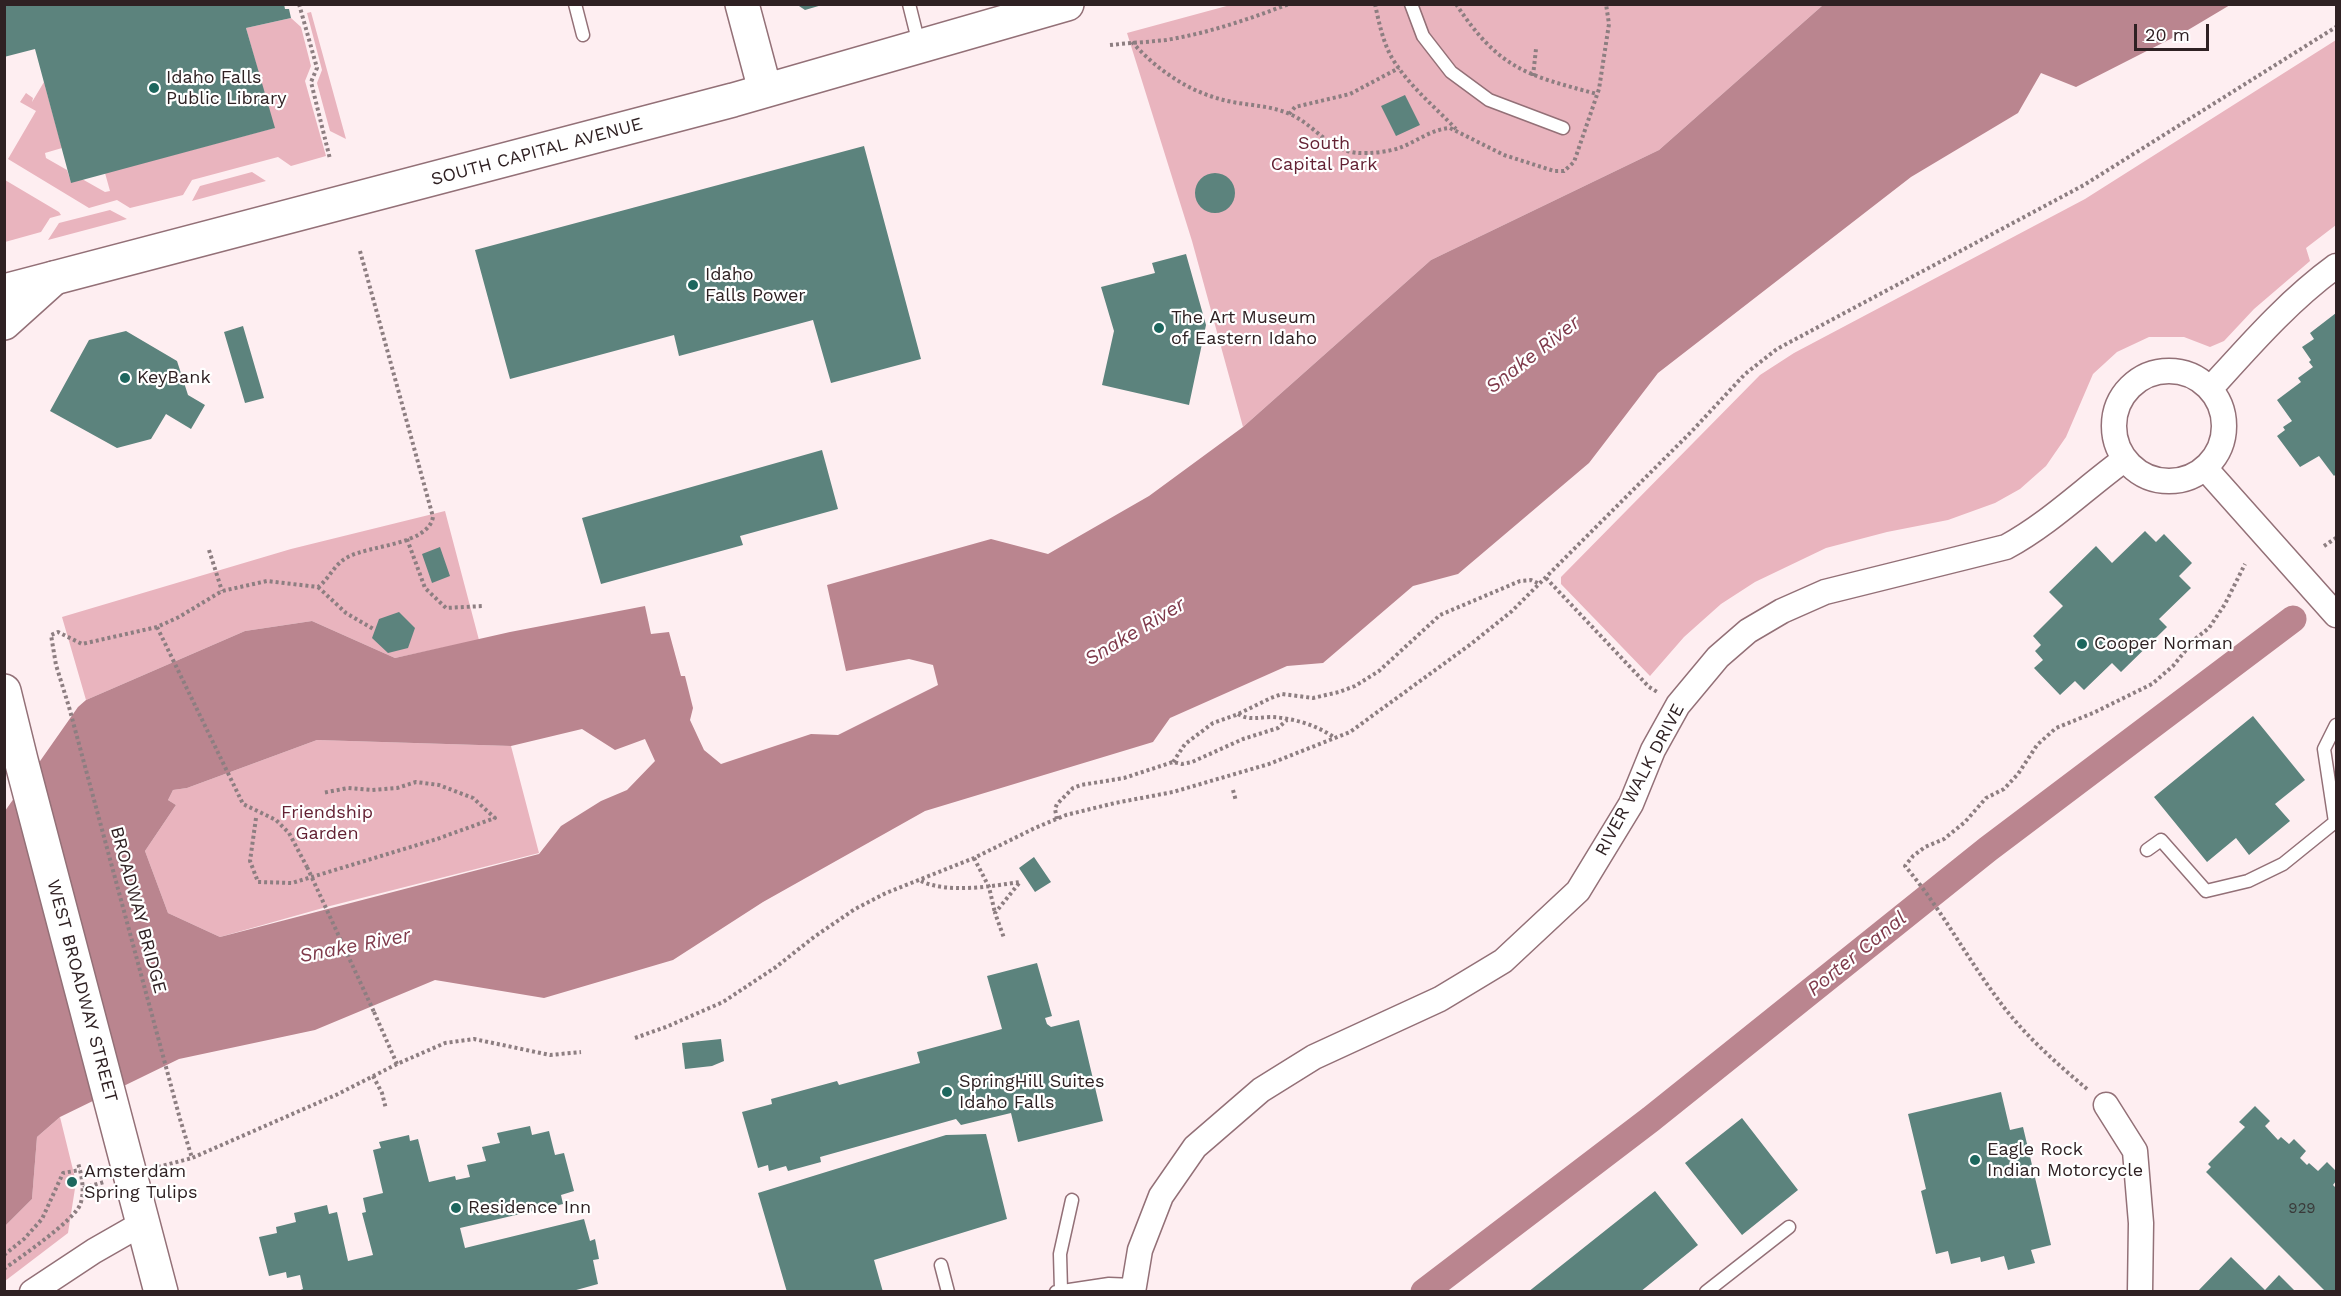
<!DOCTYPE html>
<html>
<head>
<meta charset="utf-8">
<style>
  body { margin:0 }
  #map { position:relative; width:2341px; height:1296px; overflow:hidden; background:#feeef1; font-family:"Work Sans",sans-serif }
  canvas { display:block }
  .frame { position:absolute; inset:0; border:6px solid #2f2123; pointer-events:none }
  .scale { position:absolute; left:2134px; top:24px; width:75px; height:27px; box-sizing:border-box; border:3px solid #2f2123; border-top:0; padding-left:8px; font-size:18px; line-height:21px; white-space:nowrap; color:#2f2123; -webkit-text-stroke:4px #fff; paint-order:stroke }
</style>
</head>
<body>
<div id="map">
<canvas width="2341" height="1296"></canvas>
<div class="frame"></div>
<div class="scale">20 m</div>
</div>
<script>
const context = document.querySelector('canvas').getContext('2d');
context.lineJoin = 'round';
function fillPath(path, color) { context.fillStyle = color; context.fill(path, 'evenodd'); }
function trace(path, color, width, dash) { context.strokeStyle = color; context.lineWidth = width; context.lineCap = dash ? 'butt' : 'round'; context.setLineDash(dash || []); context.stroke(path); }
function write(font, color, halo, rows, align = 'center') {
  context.font = font + ' "Work Sans",sans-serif'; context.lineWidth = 4.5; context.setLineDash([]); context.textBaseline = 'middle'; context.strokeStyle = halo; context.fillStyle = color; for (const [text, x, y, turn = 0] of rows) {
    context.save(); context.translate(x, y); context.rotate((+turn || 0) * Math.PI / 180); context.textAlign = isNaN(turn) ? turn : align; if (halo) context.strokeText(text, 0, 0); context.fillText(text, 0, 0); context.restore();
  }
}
fillPath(new Path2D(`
  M 1234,4 L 1823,5 L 1659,150 L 1431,260 L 1243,427 L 1192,241 L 1127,33 Z
  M 311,12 L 346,139 L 330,131 L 317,83 L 322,70 L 307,13 Z
  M 291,18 L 301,27 L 311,66 L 305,81 L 326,156 L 291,166 L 278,157 L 192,180 L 183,195 L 130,208 L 117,200 L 89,208 L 8,159 L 36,111 L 20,102 L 26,93 L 33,98 L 32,102 L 44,82 L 62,148 L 45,153 L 46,158 L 67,170 L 71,182 L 82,179 L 105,192 L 110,191 L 105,173 L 274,128 L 246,28 Z
  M 2336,40 L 2336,225 L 2306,248 L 2310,261 L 2254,309 L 2224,341 L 2210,347 L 2184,337 L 2149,337 L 2117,352 L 2093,374 L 2066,437 L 2046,466 L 2020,489 L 1995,503 L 1948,520 L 1887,532 L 1826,548 L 1755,582 L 1721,604 L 1684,637 L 1650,676 L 1561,584 L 1561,577 L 1760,375 L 1794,353 L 2085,199 Z
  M 252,172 L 266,181 L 192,201 L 200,186 Z
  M 5,180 L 59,212 L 61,215 L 50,218 L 41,232 L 5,242 Z
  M 110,210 L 127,219 L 48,240 L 59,223 Z
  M 445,511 L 479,640 L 395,658 L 312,621 L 245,631 L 86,700 L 62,617 L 291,549 Z
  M 317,740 L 511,746 L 539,853 L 330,906 L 220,937 L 168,913 L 145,851 L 176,805 L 168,800 L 173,790 L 187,788 Z
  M 60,1117 L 76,1182 L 68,1233 L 5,1281 L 5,1226 L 32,1199 L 37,1137 Z`), '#e9b4be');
fillPath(new Path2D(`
  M 1823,5 L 2230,5 L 2188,30 L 2076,87 L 2041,73 L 2018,113 L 1911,177 L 1658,373 L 1589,463 L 1458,574 L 1413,586 L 1323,663 L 1287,666 L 1170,718 L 1153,742 L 925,811 L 763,902 L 673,960 L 544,998 L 435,980 L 315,1030 L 179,1059 L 60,1117 L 37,1137 L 32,1199 L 5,1226 L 5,811 L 78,707 L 86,700 L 245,631 L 312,621 L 395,658 L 510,632 L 645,606 L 651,634 L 669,632 L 681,676 L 685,676 L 693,708 L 690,720 L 704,750 L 721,764 L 811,734 L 838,735 L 938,685 L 933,665 L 909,659 L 846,671 L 827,585 L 991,539 L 1048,554 L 1149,496 L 1243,427 L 1431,260 L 1659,150 ZM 582,729 L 615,750 L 645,739 L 655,761 L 627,790 L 601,801 L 561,826 L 539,854 L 220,937 L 168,913 L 145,851 L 176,805 L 168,800 L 173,790 L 187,788 L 317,740 L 511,746 Z`), '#ba858f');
trace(new Path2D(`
  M 1424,1292 L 1651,1119 L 1988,849 L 2293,619`), '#ba858f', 27);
fillPath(new Path2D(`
  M 4,4 L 284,4 L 285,9 L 289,9 L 291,18 L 246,28 L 275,128 L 71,183 L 35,49 L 4,57 Z
  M 796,4 L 822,4 L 822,5 L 805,10 Z
  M 1405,95 L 1420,125 L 1396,136 L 1381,106 Z
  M 864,146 L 921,359 L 831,383 L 813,320 L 679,356 L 674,335 L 510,379 L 475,250 Z
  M1195 193a20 20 0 1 1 40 0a20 20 0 1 1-40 0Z
  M 1186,254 L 1206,325 L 1189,405 L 1102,385 L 1114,331 L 1101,287 L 1155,273 L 1152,263 Z
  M 2336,313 L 2336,474 L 2334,476 L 2319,456 L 2300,467 L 2277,436 L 2285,430 L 2283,427 L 2292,421 L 2277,400 L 2301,382 L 2298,378 L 2313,367 L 2309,362 L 2311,360 L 2302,347 L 2314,339 L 2310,333 Z
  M 243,326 L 264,398 L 245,403 L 224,332 Z
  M 126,331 L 177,361 L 188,395 L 205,405 L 191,429 L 166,414 L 151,439 L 117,448 L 50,411 L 89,340 Z
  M 822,450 L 838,509 L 740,536 L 743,545 L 601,584 L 582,518 Z
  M 2145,531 L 2156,542 L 2164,534 L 2192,563 L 2179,576 L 2191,588 L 2159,619 L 2167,627 L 2121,672 L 2112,663 L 2084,690 L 2075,681 L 2060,695 L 2034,668 L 2043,660 L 2035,651 L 2041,645 L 2033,636 L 2063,606 L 2049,592 L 2096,546 L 2112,563 Z
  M 440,547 L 450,576 L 432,583 L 422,554 Z
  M 399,612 L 415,628 L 408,648 L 388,653 L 372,638 L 379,619 Z
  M 2253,716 L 2305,780 L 2275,804 L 2290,821 L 2249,855 L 2236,838 L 2207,862 L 2154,797 Z
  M 1034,857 L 1051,882 L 1035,892 L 1019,868 Z
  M 1037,963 L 1052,1016 L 1045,1018 L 1047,1024 L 1051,1027 L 1079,1020 L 1103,1121 L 1018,1142 L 1011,1113 L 961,1125 L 956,1119 L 820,1157 L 821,1162 L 788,1171 L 786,1166 L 769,1171 L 768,1165 L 758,1168 L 742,1112 L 772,1104 L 771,1099 L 837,1081 L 839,1085 L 920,1063 L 917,1052 L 1002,1029 L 987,976 Z
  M 721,1039 L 724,1061 L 712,1066 L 685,1069 L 682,1043 Z
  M 2001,1092 L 2010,1130 L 2023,1127 L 2051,1245 L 2031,1250 L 2035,1263 L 2008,1270 L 2004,1256 L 1981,1262 L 1980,1257 L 1951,1264 L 1948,1251 L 1936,1254 L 1921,1191 L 1926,1189 L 1908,1114 Z
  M 2255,1106 L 2270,1121 L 2265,1126 L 2278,1140 L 2281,1137 L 2289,1144 L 2294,1139 L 2306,1151 L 2300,1158 L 2307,1165 L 2309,1163 L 2318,1171 L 2327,1162 L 2336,1171 L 2336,1181 L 2333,1185 L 2336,1188 L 2336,1292 L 2326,1292 L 2206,1172 L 2211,1167 L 2208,1164 L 2245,1127 L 2239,1122 Z
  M 1742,1118 L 1798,1190 L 1742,1235 L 1685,1163 Z
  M 530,1126 L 532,1135 L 549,1131 L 555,1155 L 564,1153 L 574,1191 L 561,1195 L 563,1204 L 460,1228 L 465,1248 L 584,1219 L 590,1241 L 595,1239 L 599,1259 L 593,1260 L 598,1284 L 569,1292 L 295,1292 L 303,1289 L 300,1275 L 287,1278 L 286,1272 L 269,1276 L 259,1237 L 277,1233 L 276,1227 L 296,1222 L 294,1213 L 327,1205 L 329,1214 L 337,1212 L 348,1261 L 373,1255 L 362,1213 L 366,1212 L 363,1198 L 383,1193 L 373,1150 L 381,1148 L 379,1142 L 409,1135 L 410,1141 L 418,1139 L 429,1182 L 455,1176 L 456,1180 L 470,1177 L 467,1165 L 486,1161 L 482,1147 L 500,1143 L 497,1133 Z
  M 986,1134 L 1007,1219 L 874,1260 L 883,1292 L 787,1292 L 758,1193 L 946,1135 Z
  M 1655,1191 L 1698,1245 L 1640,1292 L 1528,1292 Z
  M 2231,1257 L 2265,1290 L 2279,1275 L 2296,1292 L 2197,1292 Z`), '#5c837d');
const lane = new Path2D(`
  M 575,4 L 583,35
  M 909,4 L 919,44
  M 1411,4 L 1423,36 L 1451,72 L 1489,100 L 1563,128
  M 2147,850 L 2161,840 L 2206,891 L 2248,881 L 2283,864 L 2335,822 L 2324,749 L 2336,725
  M 941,1265 L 948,1292
  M 1061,1290 L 1060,1254 L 1072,1200
  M 1056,1292 L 1109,1284 L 1134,1285
  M 1706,1292 L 1789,1227`);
const street = new Path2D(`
  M2114 426a55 55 0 1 1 110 0a55 55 0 1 1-110 0Z
  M 2210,389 C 2250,345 2288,301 2336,266
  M 2205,468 L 2336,615
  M 2106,1105 L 2135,1151 L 2141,1223 L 2140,1292
  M 32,1292 L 94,1251 L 143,1223
  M 1133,1292 L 1140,1250 L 1161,1196 L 1195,1147 L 1261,1090 L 1314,1057 L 1440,999 L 1503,961 L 1578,891 L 1631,804 L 1653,750 L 1678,705 L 1718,657 L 1748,631 L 1782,611 L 1825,592 L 2006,547 C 2050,523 2084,489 2125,459`);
const secondary = new Path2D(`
  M 742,4 L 765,90
  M 4,291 L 733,100 L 1067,4`);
const primary = new Path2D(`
  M 4,323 L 54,278
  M 4,691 L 21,760 L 161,1292`);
trace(lane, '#937077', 15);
trace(street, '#937077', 27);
trace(secondary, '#937077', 36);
trace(primary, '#937077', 36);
trace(new Path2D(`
  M 299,4 L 317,68 L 311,82 L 330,159
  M 1375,4 C 1379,23 1383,42 1392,58 C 1409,86 1434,106 1456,129
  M 1456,4 C 1499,69 1526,75 1597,94
  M 1132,42 C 1155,68 1186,90 1220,99 C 1243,106 1269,104 1292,115 C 1320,129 1331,155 1367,153 C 1377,153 1390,151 1399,148 C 1416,142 1432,129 1450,128 L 1504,155 L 1554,171 L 1564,171 L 1574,162 L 1599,89 L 1609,24 L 1606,4
  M 1110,45 C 1129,43 1148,42 1166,40 C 1209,33 1249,19 1289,4
  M 1533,76 L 1536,49
  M 1289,114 L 1295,107 L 1350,94 L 1399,68
  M 360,251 L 433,517 C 428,545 370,545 348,557 C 334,564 330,578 318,587 L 267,581 L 222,591 L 179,617 L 157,627 L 82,644 L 58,632 L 51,635 L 56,665 L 69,707 L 180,1119 L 192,1158 L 338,1094 L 397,1064 L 445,1043 L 474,1039 L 550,1055 L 581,1052
  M 407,539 L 425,588 L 446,608 L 483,606
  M 2324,546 L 2336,538
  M 209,550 L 222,591
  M 1546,578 L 1649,687 L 1659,693
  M 318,587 L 346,613 L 375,630
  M 157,627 L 243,804 L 276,820 L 289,833 L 307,867
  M 1238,714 C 1250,721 1259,717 1271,717 C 1293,718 1317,725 1335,738
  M 1173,762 L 1185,744 L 1213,723 L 1236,715 L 1271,698 L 1282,694 L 1313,698 L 1339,692 L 1355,686 L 1379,671 L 1440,615 L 1520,581 L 1531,580 L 1540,584
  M 1233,790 L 1236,801
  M 256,818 L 250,861 L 258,882 L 292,883 L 437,839 L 495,818 L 473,798 L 439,785 L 416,782 L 397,788 L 371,790 L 348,788 L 322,793
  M 1057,819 L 1055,809 L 1057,804 L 1073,788 L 1081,785 L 1124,778 L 1173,762 L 1182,764 L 1192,762 L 1243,739 L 1278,728 L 1287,720
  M 974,858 L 989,887 L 995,913
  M 921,881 C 948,894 992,886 1020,882 L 995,913 L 1004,938
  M 374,1012 L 397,1064
  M 635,1038 L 666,1027 L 723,1002 L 776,967 L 814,937 L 855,909 L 886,893 L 974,858 L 1035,828 L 1066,815 L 1115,803 L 1173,792 L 1269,764 L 1350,732 L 1471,644 L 1512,611 L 1692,431 L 1745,374 L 1777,349 L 2084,185 L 2336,27
  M 373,1076 L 382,1093 L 386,1109
  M 2087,1089 C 2055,1062 2022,1033 1997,998 C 1965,955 1940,907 1905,866 L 1913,856 L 1925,847 L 1944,839 L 1965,822 L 1986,798 L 2004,789 L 2018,774 L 2037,745 L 2056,728 L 2093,713 L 2152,684 L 2173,666 L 2195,639 L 2209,628 L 2225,604 L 2245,564
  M 158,1167 L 192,1158
  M 83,1188 L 104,1182
  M 4,1255 L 24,1239 L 42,1219 L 63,1173 L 80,1170
  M 4,1269 C 22,1256 72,1222 80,1205 C 85,1192 82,1176 78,1163`), '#8d7e81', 4, [3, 3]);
trace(lane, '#fff', 12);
trace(street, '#fff', 24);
trace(secondary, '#fff', 33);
trace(primary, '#fff', 33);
trace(new Path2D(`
  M 307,867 L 374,1012`), '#8d7e81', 4, [3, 3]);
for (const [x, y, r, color] of [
  [154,88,6,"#1d675e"],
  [693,285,6,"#1d675e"],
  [1159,328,6,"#1d675e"],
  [125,378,6,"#1d675e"],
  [2082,644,6,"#1d675e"],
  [947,1092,6,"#1d675e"],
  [1975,1160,6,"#1d675e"],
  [72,1182,6,"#1d675e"],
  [456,1208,6,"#1d675e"]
]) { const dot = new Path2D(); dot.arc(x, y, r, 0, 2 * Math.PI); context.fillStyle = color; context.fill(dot); trace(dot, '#fff', 2); }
write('15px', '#3a3a3a', null, [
  ["929",2302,1209]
]);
write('18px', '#2f2123', '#fff', [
  ["Idaho Falls",166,78],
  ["Public Library",166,99],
  ["Idaho",705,275],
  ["Falls Power",705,296],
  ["The Art Museum",1171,318],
  ["of Eastern Idaho",1171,339],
  ["KeyBank",137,378],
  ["Cooper Norman",2094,644],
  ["SpringHill Suites",959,1082],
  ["Idaho Falls",959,1103],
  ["Eagle Rock",1987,1150],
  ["Indian Motorcycle",1987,1171],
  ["Amsterdam",84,1172],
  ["Spring Tulips",84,1193],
  ["Residence Inn",468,1208]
], 'left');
write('18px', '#632133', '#fff', [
  ["South",1324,144],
  ["Capital Park",1324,165],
  ["Friendship",327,813],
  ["Garden",327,834]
]);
write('18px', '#2f2123', '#fff', [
  ["SOUTH CAPITAL AVENUE",537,152,-15],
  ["RIVER WALK DRIVE",1640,780,-62],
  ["BROADWAY BRIDGE",138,910,75],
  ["WEST BROADWAY STREET",82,991,75]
]);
write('italic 20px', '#7f3a4b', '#fff', [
  ["Snake River",1533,355,-38],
  ["Snake River",1135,632,-31],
  ["Snake River",355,946,-11],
  ["Porter Canal",1857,954,-39]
]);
</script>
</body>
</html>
